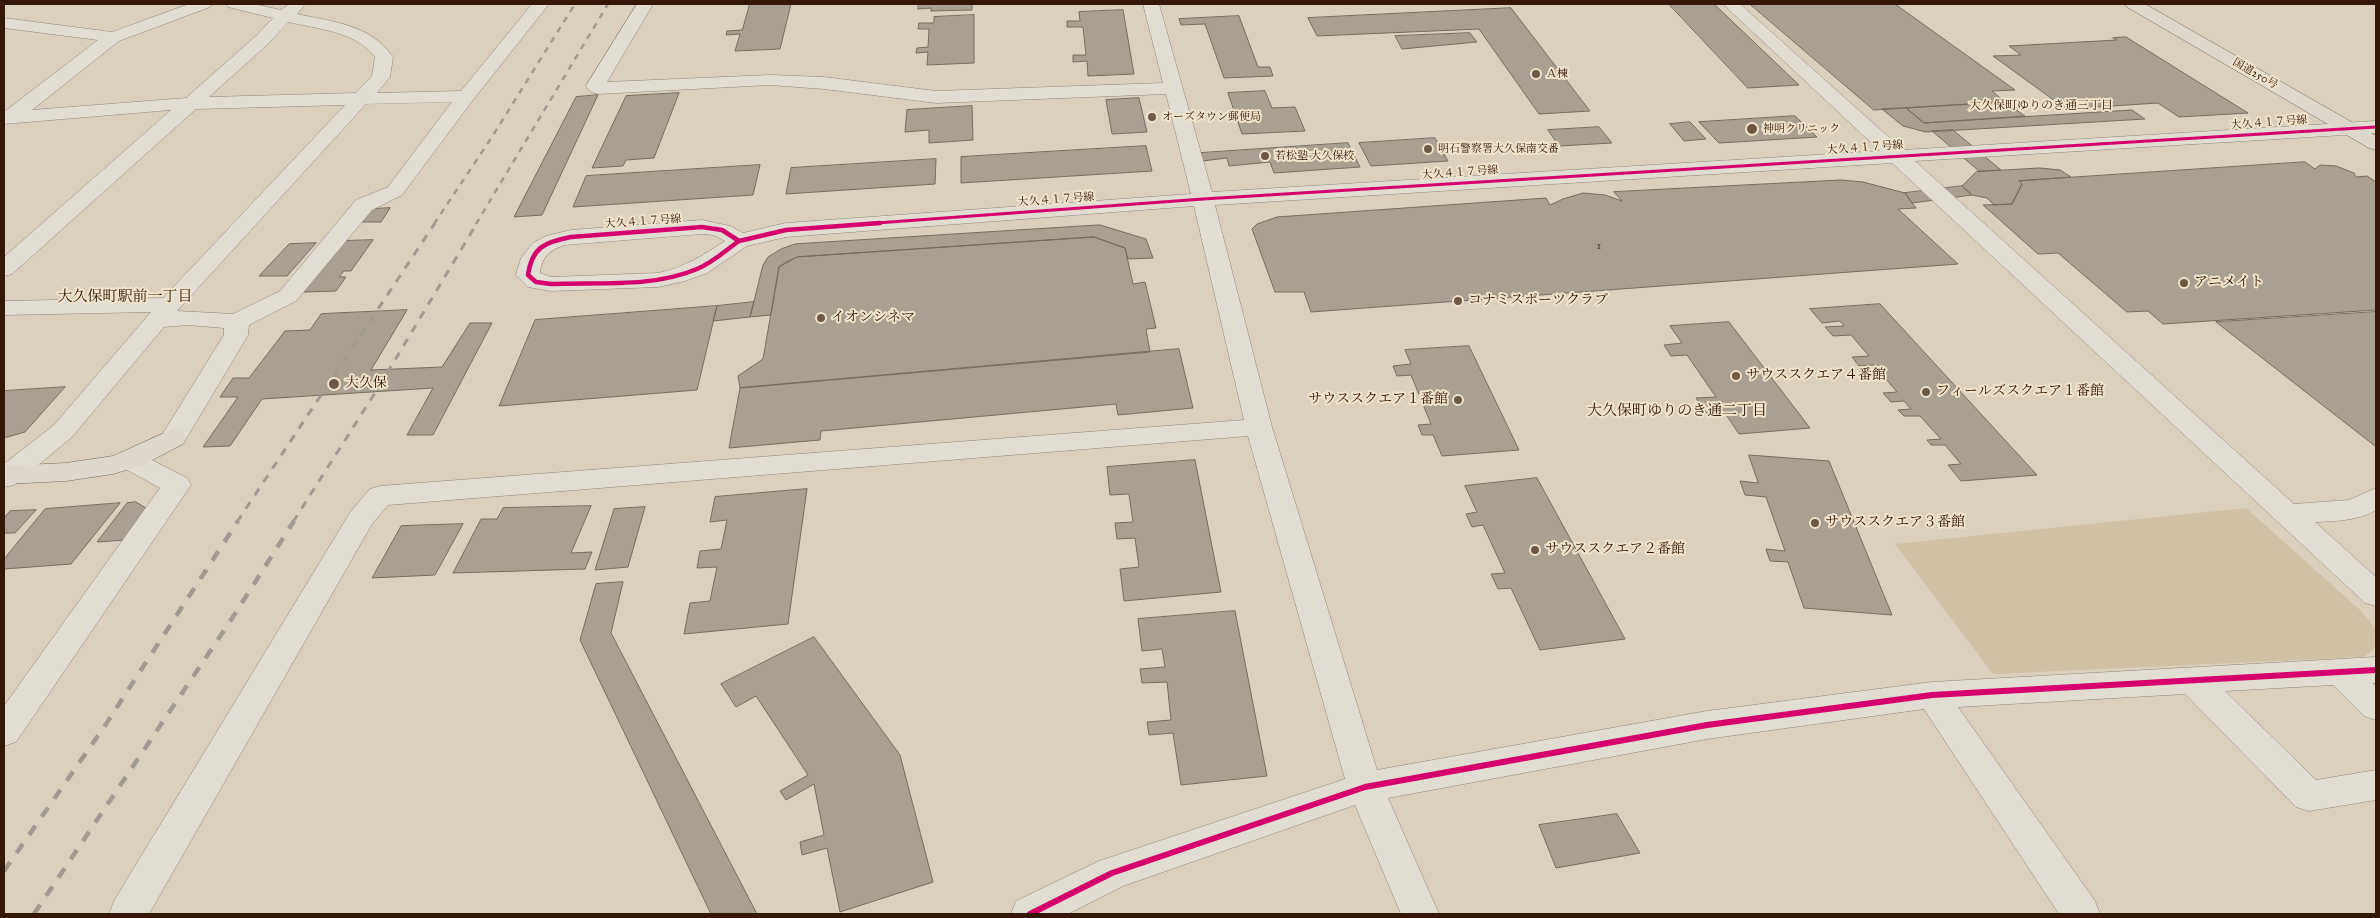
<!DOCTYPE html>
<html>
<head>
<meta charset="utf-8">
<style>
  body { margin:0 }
  #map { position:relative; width:2380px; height:918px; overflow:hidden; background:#dad0bd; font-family:"IM FELL Great Primer",serif }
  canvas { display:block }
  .frame { position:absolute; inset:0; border:5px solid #341706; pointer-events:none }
</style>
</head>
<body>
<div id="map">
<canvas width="2380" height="918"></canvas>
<div class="frame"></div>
</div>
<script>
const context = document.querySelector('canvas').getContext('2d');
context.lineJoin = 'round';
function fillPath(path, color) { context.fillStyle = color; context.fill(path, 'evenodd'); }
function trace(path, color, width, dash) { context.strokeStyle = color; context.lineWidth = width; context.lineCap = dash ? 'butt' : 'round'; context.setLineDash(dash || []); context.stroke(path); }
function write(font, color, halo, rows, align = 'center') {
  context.font = font + ' "IM FELL Great Primer","Noto Serif JP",serif'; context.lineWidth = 4; context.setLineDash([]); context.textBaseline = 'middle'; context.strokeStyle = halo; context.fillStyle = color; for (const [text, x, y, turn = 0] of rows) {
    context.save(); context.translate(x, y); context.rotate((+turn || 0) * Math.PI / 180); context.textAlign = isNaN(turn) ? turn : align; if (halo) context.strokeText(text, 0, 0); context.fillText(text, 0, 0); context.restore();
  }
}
fillPath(new Path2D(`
  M 2246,508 L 2360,610 L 2376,629 L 2376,647 L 2364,657 L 1993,674 L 1895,544 Z`), '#d0c1a6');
const building = new Path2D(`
  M 750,4 L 791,4 L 780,49 L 735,51 L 740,34 L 726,35 L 727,31 L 742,30 Z
  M 919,4 L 972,4 L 972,10 L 931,11 L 931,8 L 918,9 Z
  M 1669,4 L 1714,4 L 1799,85 L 1748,88 Z
  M 1750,4 L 1895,4 L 2015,90 L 1992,91 L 2005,102 L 1874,110 Z
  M 1511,8 L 1590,111 L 1539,114 L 1479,29 L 1317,36 L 1308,18 Z
  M 1123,10 L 1134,74 L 1088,76 L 1087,61 L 1073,62 L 1073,55 L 1086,55 L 1083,27 L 1067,27 L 1067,21 L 1080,21 L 1079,12 Z
  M 974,15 L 974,63 L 927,65 L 928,52 L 916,53 L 917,48 L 928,47 L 929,29 L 918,29 L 919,23 L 934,23 L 934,17 Z
  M 1239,16 L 1258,67 L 1270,67 L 1273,76 L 1224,78 L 1205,24 L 1181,25 L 1179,19 Z
  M 1470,33 L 1477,42 L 1402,49 L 1395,36 Z
  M 2126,37 L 2248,113 L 2179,117 L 2158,103 L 2066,109 L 1993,56 L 2021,55 L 2009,46 L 2117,40 L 2113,38 Z
  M 1265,91 L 1272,108 L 1295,107 L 1305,131 L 1242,134 L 1228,93 Z
  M 679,93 L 654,158 L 626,160 L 623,166 L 592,168 L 626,96 Z
  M 598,95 L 542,215 L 514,217 L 576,97 Z
  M 1139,98 L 1147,132 L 1112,134 L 1106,100 Z
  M 2005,102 L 2025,116 L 1924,123 L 1906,108 Z
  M 972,106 L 973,140 L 929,143 L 929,130 L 905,132 L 907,110 Z
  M 1906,108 L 1924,123 L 2132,110 L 2145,119 L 1926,132 L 1903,126 L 1882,109 Z
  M 1795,116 L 1817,137 L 1719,143 L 1699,122 Z
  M 1690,122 L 1706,139 L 1684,141 L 1670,124 Z
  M 1599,127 L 1612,143 L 1559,146 L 1548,130 Z
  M 1953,130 L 2001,170 L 1979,171 L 1932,131 Z
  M 1435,138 L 1448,161 L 1371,166 L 1359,143 Z
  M 1348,143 L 1360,167 L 1274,173 L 1270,162 L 1229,166 L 1227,158 L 1202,161 L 1201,153 Z
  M 1146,146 L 1152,171 L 961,183 L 961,157 Z
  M 936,159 L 935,184 L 786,194 L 791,168 Z
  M 2305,162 L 2315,169 L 2320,165 L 2336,166 L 2354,173 L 2356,177 L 2367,176 L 2376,182 L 2376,310 L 2163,324 L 2148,311 L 2127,312 L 2058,253 L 2038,254 L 1983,205 L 2012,204 L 2022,184 L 2019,181 Z
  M 760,165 L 753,195 L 573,207 L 586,176 Z
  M 2040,168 L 2060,170 L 2071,177 L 2019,181 L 2022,184 L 2012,204 L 1994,205 L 1987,198 L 1972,195 L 1962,186 L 1976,172 Z
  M 1842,180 L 1863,182 L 1905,193 L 1916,208 L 1898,209 L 1958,264 L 1311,312 L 1304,292 L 1275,292 L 1252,229 L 1257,224 L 1277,217 L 1546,198 L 1550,205 L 1563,199 L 1583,193 L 1605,195 L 1622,201 L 1614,192 Z
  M 1962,186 L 1972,195 L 1912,203 L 1905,193 Z
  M 390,208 L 381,222 L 360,222 L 371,209 Z
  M 1100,225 L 1146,239 L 1153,258 L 1128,259 L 1125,248 L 1094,237 L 797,257 L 779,267 L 771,315 L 750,317 L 763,265 L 768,257 L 781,249 L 795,244 Z
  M 1094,237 L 1125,248 L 1133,284 L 1145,282 L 1156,328 L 1146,329 L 1150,352 L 740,388 L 738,376 L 763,359 L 779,267 L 786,262 L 797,257 Z
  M 373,240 L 351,271 L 344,271 L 339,277 L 346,277 L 336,291 L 304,292 L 341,241 Z
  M 316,243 L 287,276 L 259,276 L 289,244 Z
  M 754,302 L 750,317 L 713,321 L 717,306 Z
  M 1880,304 L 2037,475 L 1961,481 L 1948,465 L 1961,464 L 1945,445 L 1931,445 L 1927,440 L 1941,439 L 1920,416 L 1904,416 L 1898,410 L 1911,409 L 1904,401 L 1891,402 L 1883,393 L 1897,392 L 1874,365 L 1859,366 L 1852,357 L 1869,356 L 1851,335 L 1833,336 L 1825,327 L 1844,326 L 1840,321 L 1822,323 L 1810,309 Z
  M 717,306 L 697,390 L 499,406 L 535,320 Z
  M 407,310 L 371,370 L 442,367 L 470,323 L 492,323 L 433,435 L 407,435 L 433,388 L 262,399 L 230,446 L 203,447 L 238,397 L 220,397 L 233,378 L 249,378 L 285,331 L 310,330 L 321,314 Z
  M 2376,312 L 2376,446 L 2375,446 L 2216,322 Z
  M 1729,322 L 1810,428 L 1739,434 L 1725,413 L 1707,414 L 1696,398 L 1716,397 L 1687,355 L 1671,356 L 1664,345 L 1682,343 L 1670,326 Z
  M 1469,346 L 1519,450 L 1442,456 L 1433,435 L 1422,435 L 1418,425 L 1431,424 L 1411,375 L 1397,376 L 1393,366 L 1411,364 L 1405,350 Z
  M 1179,349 L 1193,408 L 1118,415 L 1116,404 L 821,431 L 820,440 L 729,448 L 740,388 Z
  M 65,387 L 25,432 L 4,438 L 4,391 Z
  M 1749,455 L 1829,461 L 1892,615 L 1804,608 L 1788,562 L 1770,561 L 1766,549 L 1785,551 L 1766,497 L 1745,495 L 1740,481 L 1758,483 Z
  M 1195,460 L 1221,592 L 1124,601 L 1120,569 L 1139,567 L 1135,538 L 1117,539 L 1115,523 L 1133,522 L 1129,494 L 1110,495 L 1107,467 Z
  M 1537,478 L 1625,639 L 1540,650 L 1511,588 L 1498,589 L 1491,574 L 1505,573 L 1483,525 L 1472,527 L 1466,514 L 1477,512 L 1465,486 Z
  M 807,489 L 788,624 L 684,634 L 690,603 L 710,601 L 717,567 L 697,568 L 700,551 L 721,549 L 727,520 L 710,522 L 715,497 Z
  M 136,502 L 149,510 L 126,540 L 97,542 L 127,503 Z
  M 120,503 L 71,564 L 4,569 L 4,559 L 45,509 Z
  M 591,506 L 571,553 L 592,552 L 585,569 L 453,573 L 481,519 L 497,519 L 503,508 Z
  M 645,507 L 628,567 L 595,570 L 614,509 Z
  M 36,510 L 15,533 L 4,533 L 4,518 L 10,511 Z
  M 463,524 L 435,575 L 372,578 L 401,526 Z
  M 623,582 L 611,633 L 757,914 L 711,914 L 580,640 L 596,584 Z
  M 1235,611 L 1267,776 L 1181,785 L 1173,733 L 1149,735 L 1147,722 L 1171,720 L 1167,682 L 1142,683 L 1140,669 L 1165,667 L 1162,649 L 1142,651 L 1138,619 Z
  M 814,637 L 900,755 L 933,882 L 840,912 L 827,848 L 802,855 L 800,842 L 824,835 L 814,784 L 786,800 L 780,791 L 808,775 L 756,696 L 736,707 L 721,684 Z
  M 1617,814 L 1640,853 L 1556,868 L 1539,825 Z`);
fillPath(building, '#a9a092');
trace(building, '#766c61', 1);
const minor = new Path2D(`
  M 189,4 L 212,4 L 210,7 L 119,41 L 32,110 L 186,98 L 257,35 L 273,18 L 228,7 L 226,4 L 254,4 L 281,10 L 289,4 L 303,4 L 304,6 L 297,14 C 333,22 370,24 393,57 L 390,77 L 377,93 L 461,91 L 532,4 L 549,4 L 473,100 L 402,195 L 372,210 L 296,301 L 249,325 L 248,335 L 183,444 L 173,447 L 163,444 L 160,438 L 224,335 L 224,328 L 188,325 L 164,327 L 72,437 L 14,485 L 4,487 L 4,464 L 54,425 L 151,312 L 4,315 L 4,301 L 163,298 L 345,105 L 196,109 L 12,274 L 4,276 L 4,257 L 171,110 L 4,124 L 4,112 L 98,40 L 4,28 L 4,18 L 112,32 ZM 288,22 C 318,29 355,31 375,57 L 372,76 L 356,93 L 209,97 L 269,43 ZM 452,102 L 388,187 L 356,200 L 280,291 L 233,314 L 177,311 L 366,104 Z
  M 637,4 L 653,4 L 607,82 L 770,75 L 824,77 L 936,91 L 1163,83 L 1143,4 L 1159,4 L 1212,192 L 1880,151 L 1723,4 L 1740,4 L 1903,150 L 2376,121 L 2376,133 L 1915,161 L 2294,504 L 2349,500 L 2376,488 L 2376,510 C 2357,521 2337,521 2315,522 L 2376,577 L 2376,606 L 2365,603 L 1892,163 L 1215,205 L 1272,427 L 1377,770 L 1707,711 L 1932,682 L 2376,657 L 2376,683 L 2372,683 L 2376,686 L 2376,720 L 2364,716 L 2333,685 L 2225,691 L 2316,780 L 2376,770 L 2376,800 L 2309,811 L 2296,807 L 2185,694 L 1958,707 L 2095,901 L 2100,914 L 2059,914 L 1924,709 L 1707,739 L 1388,798 L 1439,914 L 1401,914 L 1355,805 L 1123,886 L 1068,914 L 1011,914 L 1016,901 L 1099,861 L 1345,779 L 1248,436 L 388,505 L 372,524 L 149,914 L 109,914 L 114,901 L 351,511 L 370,489 L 380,486 L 1244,420 L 1194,206 L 786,237 L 747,246 L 707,273 L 685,281 L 658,287 L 551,291 L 528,287 L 516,275 L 521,258 L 533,243 L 546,236 L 571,230 L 702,220 L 730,226 L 743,233 L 786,223 L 1191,194 L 1166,94 L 936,103 L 824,89 L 770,85 L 598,94 L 591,92 L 586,86 ZM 702,234 L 714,235 L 725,241 C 703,255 684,268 658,273 L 551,277 L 540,273 C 542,257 549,250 565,245 Z
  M 130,451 L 140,454 L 187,478 L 191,485 L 16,742 L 4,746 L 4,706 L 160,488 L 120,466 L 116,460 L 120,454 Z`);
const major = new Path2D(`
  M 173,429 L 183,432 L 186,438 L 183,444 L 143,465 L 113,474 L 66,481 L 4,484 L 4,466 L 66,463 L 113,456 Z`);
const highway = new Path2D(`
  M 2125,4 L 2145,4 L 2376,136 L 2376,150 L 2369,148 L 2127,7 Z`);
trace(minor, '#8f8578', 1);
trace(major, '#766c61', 1);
trace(highway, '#766c61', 1);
fillPath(minor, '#e2ddd3');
fillPath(major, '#ddd7cc');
fillPath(highway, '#ddd7cc');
trace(new Path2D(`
  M 434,224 L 490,140 L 575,4
  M 476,224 L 608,4`), '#a19a92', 2.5, [6, 6]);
trace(new Path2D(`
  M 237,522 L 435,223
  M 293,522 L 380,385 L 477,223`), '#a19a92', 3, [8, 8]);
trace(new Path2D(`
  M 4,871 L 102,730 L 238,521
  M 34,914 L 231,620 L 294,521`), '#a19a92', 4.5, [11, 11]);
trace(new Path2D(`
  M 863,224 L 1203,199 L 2376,127`), '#d6006c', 3);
trace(new Path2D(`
  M 702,227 L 722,230 L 739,241 C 726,250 712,263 697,269 C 652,288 599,282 551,284 L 536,282 L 528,275 C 532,247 545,242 571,237 Z
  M 739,241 L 786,230 L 880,223`), '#d6006c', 4.5);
trace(new Path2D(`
  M 1030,914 L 1112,873 L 1365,787 L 1707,725 L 1932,695 L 2376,670`), '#d6006c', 6);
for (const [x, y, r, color] of [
  [1536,74,5,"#6e5846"],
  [1152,117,5,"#6e5846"],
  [1752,129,6,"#6e5846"],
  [1428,149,5,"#6e5846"],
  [1265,156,5,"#6e5846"],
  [2184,283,5,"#6e5846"],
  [1458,301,5,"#6e5846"],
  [821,318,5,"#6e5846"],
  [1736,376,5,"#6e5846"],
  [334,384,6,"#6e5846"],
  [1926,392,5,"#6e5846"],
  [1458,400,5,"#6e5846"],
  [1815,523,5,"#6e5846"],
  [1535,550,5,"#6e5846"]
]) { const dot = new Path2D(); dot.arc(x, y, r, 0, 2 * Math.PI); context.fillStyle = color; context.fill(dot); trace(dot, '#efe3cc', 2); }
write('11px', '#341706', '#efe3cc', [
  ["Ａ棟",1546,74],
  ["オーズタウン郵便局",1162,117],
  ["神明クリニック",1763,129],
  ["明石警察署大久保南交番",1438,149],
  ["若松塾 大久保校",1275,156]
], 'left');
write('11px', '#341706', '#efe3cc', [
  ["国道250号",2255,74,30],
  ["大久４１７号線",2269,123,-4],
  ["大久４１７号線",1865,148,-4],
  ["大久４１７号線",1460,173,-4],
  ["大久４１７号線",1056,200,-4],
  ["大久４１７号線",643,222,-4]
]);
write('11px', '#513929', null, [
  ["1",1599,246]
]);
write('12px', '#341706', '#efe3cc', [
  ["大久保町ゆりのき通三丁目",2041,106]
]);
write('14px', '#341706', '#efe3cc', [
  ["アニメイト",2194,283],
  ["コナミスポーツクラブ",1468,301],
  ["イオンシネマ",831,318],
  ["サウススクエア４番館",1746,376],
  ["大久保",345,384],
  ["フィールズスクエア１番館",1936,392],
  ["サウススクエア１番館",1448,400,"right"],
  ["サウススクエア３番館",1825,523],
  ["サウススクエア２番館",1545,550]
], 'left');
write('15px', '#341706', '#efe3cc', [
  ["大久保町駅前一丁目",125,297],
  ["大久保町ゆりのき通二丁目",1677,411]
]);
</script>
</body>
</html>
